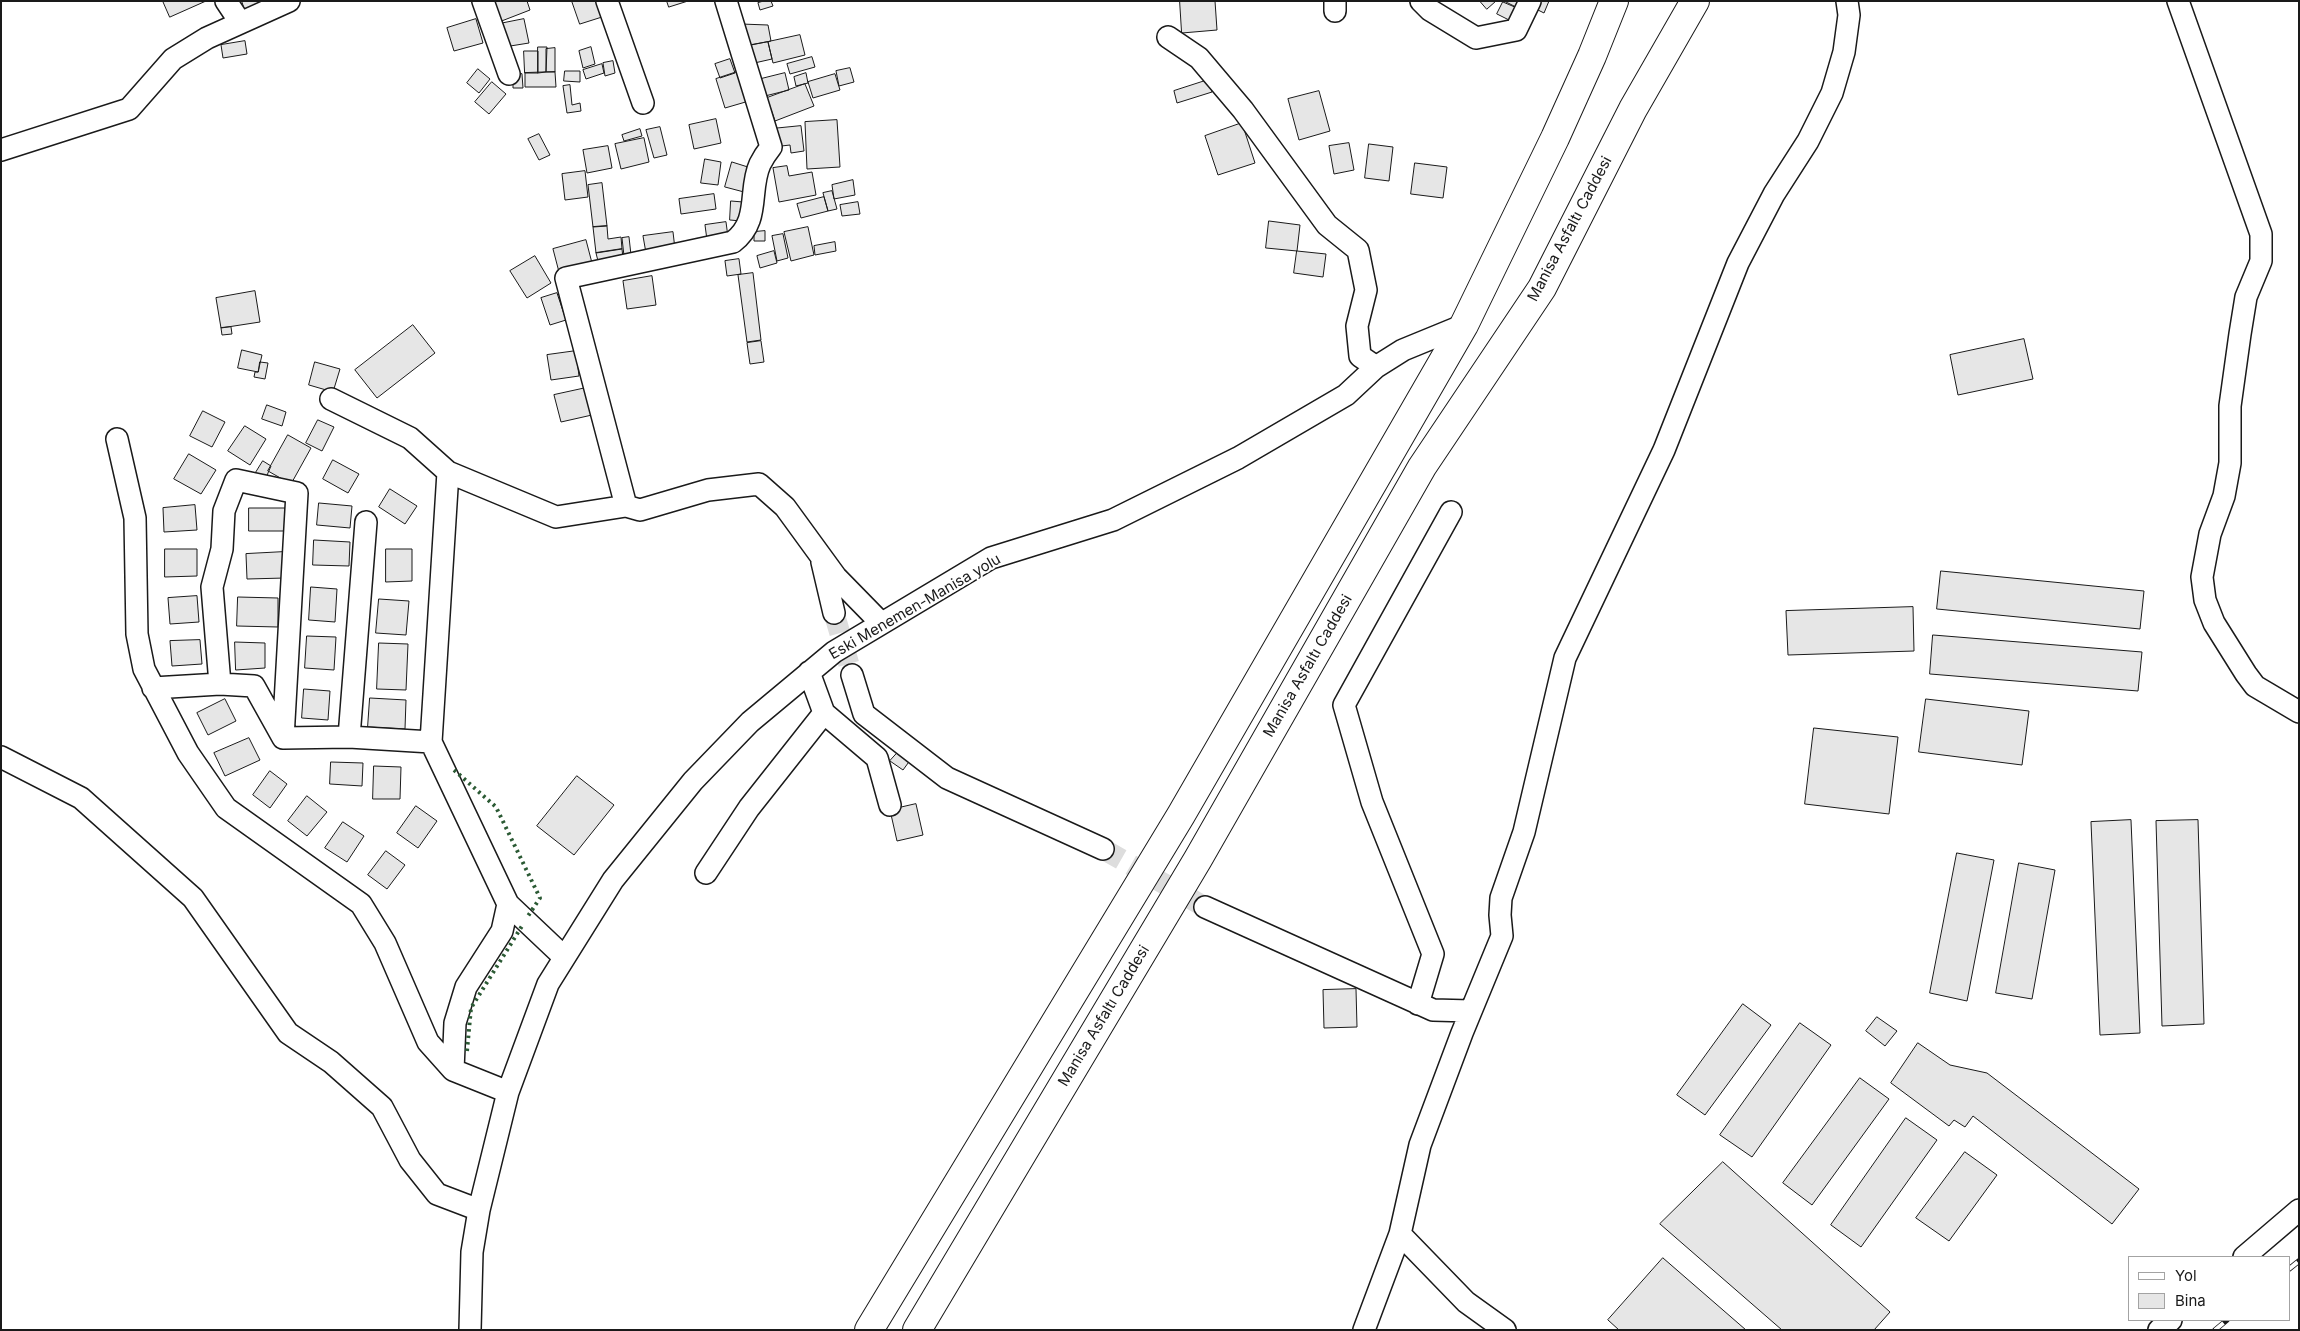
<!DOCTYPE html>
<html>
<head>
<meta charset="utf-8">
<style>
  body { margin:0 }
  #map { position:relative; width:2300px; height:1331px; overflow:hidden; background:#fff; font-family:Inter,sans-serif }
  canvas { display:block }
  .frame { position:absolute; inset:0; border:2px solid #1a1a1a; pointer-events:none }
  .legend { position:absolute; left:2128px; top:1256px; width:162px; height:65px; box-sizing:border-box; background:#fff; border:1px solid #a3a3a3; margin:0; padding:6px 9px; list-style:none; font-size:15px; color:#1a1a1a }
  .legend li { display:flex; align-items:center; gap:10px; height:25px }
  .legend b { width:25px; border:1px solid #a3a3a3 }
</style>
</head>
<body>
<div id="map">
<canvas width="2300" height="1331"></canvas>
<div class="frame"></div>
<ul class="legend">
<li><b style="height:6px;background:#fff"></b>Yol</li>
<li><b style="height:14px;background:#e6e6e6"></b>Bina</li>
</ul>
</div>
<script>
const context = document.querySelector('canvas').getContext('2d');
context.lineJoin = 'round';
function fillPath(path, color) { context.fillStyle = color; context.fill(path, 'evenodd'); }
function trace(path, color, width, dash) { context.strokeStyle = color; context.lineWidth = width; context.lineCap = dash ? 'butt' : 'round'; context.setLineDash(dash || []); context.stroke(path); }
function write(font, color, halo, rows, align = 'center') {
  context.font = font + ' Inter,sans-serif'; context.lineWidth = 4; context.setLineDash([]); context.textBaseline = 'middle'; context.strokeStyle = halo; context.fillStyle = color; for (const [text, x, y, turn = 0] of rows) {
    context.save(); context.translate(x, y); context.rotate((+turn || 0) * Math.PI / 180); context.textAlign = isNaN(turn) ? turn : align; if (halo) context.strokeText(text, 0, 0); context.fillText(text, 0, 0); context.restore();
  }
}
const building = new Path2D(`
  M 163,1 L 206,1 L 170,17 Z
  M 242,1 L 258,1 L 260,8 L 246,13 Z
  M 491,1 L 527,1 L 530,10 L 499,22 Z
  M 572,1 L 597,1 L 602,17 L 580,24 Z
  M 667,1 L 688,1 L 669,7 Z
  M 764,1 L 771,1 L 773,6 L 760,10 L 758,3 Z
  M 1180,1 L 1215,1 L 1217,30 L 1182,33 Z
  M 1480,1 L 1496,1 L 1487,9 Z
  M 1507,1 L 1524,1 L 1522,10 L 1506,2 Z
  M 1538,1 L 1549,1 L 1544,13 L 1534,8 Z
  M 1503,2 L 1517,8 L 1511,21 L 1497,14 Z
  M 476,19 L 483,43 L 454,51 L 447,28 Z
  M 524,19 L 529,43 L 504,47 L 499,24 Z
  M 741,24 L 768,25 L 771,41 L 746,46 Z
  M 800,35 L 805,55 L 773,63 L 768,42 Z
  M 245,41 L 247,54 L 223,58 L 221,45 Z
  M 768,42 L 772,59 L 750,64 L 746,46 Z
  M 538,47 L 547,47 L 546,72 L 538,73 Z
  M 591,47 L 595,64 L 583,68 L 579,51 Z
  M 555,48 L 555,72 L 546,72 L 546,49 Z
  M 524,51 L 538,51 L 538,73 L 525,73 Z
  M 812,57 L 815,67 L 790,74 L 787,64 Z
  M 730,59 L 735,73 L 720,78 L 715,64 Z
  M 613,61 L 615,73 L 605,76 L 603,63 Z
  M 602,64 L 604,73 L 586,79 L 583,70 Z
  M 850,68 L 854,82 L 839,86 L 836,71 Z
  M 478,69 L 490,79 L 479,93 L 467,83 Z
  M 565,71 L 580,71 L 580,82 L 564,81 Z
  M 740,71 L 749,101 L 725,108 L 716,79 Z
  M 555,72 L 556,87 L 525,87 L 525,73 Z
  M 785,73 L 789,90 L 761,97 L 757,80 Z
  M 806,73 L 808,83 L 796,86 L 794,77 Z
  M 522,74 L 523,88 L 513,88 L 513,75 Z
  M 835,74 L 840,90 L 813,98 L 808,82 Z
  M 1208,80 L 1212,92 L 1177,103 L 1174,91 Z
  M 492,82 L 506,94 L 489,114 L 475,102 Z
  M 805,84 L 814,106 L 775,121 L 767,98 Z
  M 570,85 L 572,105 L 580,103 L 581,111 L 567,113 L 563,86 Z
  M 1319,91 L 1330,131 L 1299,140 L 1288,99 Z
  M 716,119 L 721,143 L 694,149 L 689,125 Z
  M 837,120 L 840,167 L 807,169 L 805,122 Z
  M 1242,123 L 1255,163 L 1218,175 L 1205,136 Z
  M 801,126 L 804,151 L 791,153 L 790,145 L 773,147 L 771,129 Z
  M 660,127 L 667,155 L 654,158 L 646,130 Z
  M 640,129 L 642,136 L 624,141 L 622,135 Z
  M 539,134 L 550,155 L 539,160 L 528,139 Z
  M 644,138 L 649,162 L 621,169 L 615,144 Z
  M 1349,143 L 1354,170 L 1334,174 L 1329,146 Z
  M 1369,144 L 1393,147 L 1389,181 L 1365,178 Z
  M 608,146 L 612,168 L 587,173 L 583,150 Z
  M 705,159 L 721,162 L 718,185 L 701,183 Z
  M 732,162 L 751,168 L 744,192 L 725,187 Z
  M 1415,163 L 1447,167 L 1443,198 L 1411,194 Z
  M 787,166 L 789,176 L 812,172 L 816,195 L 779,202 L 773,168 Z
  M 585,171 L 588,197 L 565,200 L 562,174 Z
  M 853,180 L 855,195 L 834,199 L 832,185 Z
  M 602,183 L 607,226 L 593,227 L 588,185 Z
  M 832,191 L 837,209 L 828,211 L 823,193 Z
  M 714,194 L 716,209 L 681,214 L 679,199 Z
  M 824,197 L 828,211 L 801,218 L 797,204 Z
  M 731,201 L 743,202 L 741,221 L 730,220 Z
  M 858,202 L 860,214 L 842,216 L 840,205 Z
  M 1269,221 L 1300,225 L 1297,251 L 1266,248 Z
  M 726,222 L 728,237 L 707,240 L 705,225 Z
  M 607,226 L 608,239 L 621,237 L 622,249 L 596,253 L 593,227 Z
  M 808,227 L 814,255 L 791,261 L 784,232 Z
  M 765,231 L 765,241 L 754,241 L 754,232 Z
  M 673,232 L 675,249 L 646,253 L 643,236 Z
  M 783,234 L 788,258 L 777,261 L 772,236 Z
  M 629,237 L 631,255 L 624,256 L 622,238 Z
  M 586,240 L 592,263 L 559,272 L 553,249 Z
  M 835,242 L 836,251 L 815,255 L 814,246 Z
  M 622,249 L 623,258 L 598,261 L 596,253 Z
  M 774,251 L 777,263 L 760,268 L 757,256 Z
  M 1297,251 L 1326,254 L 1323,277 L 1294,273 Z
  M 535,256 L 551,283 L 527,298 L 510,271 Z
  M 739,259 L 741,274 L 727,276 L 725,261 Z
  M 753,273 L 761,340 L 747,342 L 738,275 Z
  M 652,276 L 656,305 L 627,309 L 623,281 Z
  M 255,291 L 260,322 L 221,328 L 216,298 Z
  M 557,293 L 566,320 L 550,325 L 541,298 Z
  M 413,325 L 435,353 L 377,398 L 355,370 Z
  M 231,327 L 232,334 L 222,335 L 221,328 Z
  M 2024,339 L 2033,379 L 1958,395 L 1950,355 Z
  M 761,341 L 764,362 L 750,364 L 747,343 Z
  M 242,350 L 262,355 L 258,372 L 238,368 Z
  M 576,351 L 579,376 L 551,380 L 547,355 Z
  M 260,362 L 268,363 L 265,379 L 254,377 L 255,372 L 258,372 Z
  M 315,362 L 340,369 L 333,392 L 309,385 Z
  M 586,388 L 592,415 L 561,422 L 554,395 Z
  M 267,405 L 286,412 L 282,426 L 262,419 Z
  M 203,411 L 225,422 L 212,447 L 190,436 Z
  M 318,420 L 334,427 L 322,451 L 306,443 Z
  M 245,426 L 266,439 L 250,465 L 228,451 Z
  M 288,435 L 311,448 L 291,484 L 268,471 Z
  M 189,454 L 216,470 L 201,494 L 174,479 Z
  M 333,460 L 359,474 L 348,493 L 323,479 Z
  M 263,461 L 271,466 L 265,480 L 255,474 Z
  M 390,489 L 417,506 L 405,524 L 379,507 Z
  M 319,503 L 352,506 L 350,528 L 317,525 Z
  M 195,505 L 197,530 L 164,532 L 163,508 Z
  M 249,508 L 285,508 L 285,531 L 249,531 Z
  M 314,540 L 350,542 L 349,566 L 313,565 Z
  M 165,549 L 197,549 L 197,576 L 165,577 Z
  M 386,549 L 412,549 L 412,581 L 386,582 Z
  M 284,552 L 285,578 L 247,579 L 246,554 Z
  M 1941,571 L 2144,591 L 2140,629 L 1937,609 Z
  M 311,587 L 337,589 L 335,622 L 309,620 Z
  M 197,596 L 199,622 L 170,624 L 168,598 Z
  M 238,597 L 278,598 L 278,627 L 237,626 Z
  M 379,599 L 409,601 L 406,635 L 376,633 Z
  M 1913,607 L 1914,651 L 1788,655 L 1786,611 Z
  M 1933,635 L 2142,652 L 2138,691 L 1930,674 Z
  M 307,636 L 336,637 L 334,670 L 305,668 Z
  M 200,640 L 202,664 L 172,666 L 170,641 Z
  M 235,642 L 265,643 L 265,668 L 236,670 Z
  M 379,643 L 408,644 L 406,690 L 377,689 Z
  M 304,689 L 330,691 L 328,720 L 302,718 Z
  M 370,698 L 406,700 L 405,729 L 368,727 Z
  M 225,699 L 236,721 L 208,735 L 197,713 Z
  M 1926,699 L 2029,711 L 2022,765 L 1919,752 Z
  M 1814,728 L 1898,737 L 1889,814 L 1805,804 Z
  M 249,738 L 260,760 L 225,776 L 214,753 Z
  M 900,750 L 911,759 L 903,770 L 890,761 Z
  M 331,762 L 363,763 L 362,786 L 330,784 Z
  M 374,766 L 401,767 L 400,799 L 373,799 Z
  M 270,771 L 287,784 L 270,808 L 253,795 Z
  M 577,776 L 614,805 L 574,855 L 537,826 Z
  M 307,796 L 327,812 L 307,836 L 288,821 Z
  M 916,804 L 923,835 L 897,841 L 890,810 Z
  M 416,806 L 437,821 L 418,848 L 397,833 Z
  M 2131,820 L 2140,1033 L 2100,1035 L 2091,822 Z
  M 2198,820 L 2204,1024 L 2162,1026 L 2156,821 Z
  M 343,822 L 364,836 L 347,862 L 325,848 Z
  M 386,851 L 405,865 L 387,889 L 368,875 Z
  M 1957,853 L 1994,860 L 1967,1001 L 1930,993 Z
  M 2019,863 L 2055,870 L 2032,999 L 1996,993 Z
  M 1356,989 L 1357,1027 L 1324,1028 L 1323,990 Z
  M 1743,1004 L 1771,1025 L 1705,1115 L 1677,1095 Z
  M 1877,1017 L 1897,1031 L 1885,1046 L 1866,1031 Z
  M 1800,1023 L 1831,1045 L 1752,1157 L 1720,1135 Z
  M 1918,1043 L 1950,1065 L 1987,1073 L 2139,1189 L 2112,1224 L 1973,1116 L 1965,1127 L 1954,1120 L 1949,1126 L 1891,1083 Z
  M 1860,1078 L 1889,1099 L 1812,1205 L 1783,1183 Z
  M 1906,1118 L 1937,1140 L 1861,1247 L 1831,1225 Z
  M 1965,1152 L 1997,1175 L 1949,1241 L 1916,1218 Z
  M 1723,1162 L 1890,1312 L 1874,1330 L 1782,1330 L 1660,1224 Z
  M 1663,1258 L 1746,1330 L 1619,1330 L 1608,1320 Z`);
fillPath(building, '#e6e6e6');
trace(building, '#1a1a1a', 1);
trace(new Path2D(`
  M 834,613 L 852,675
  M 1103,849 L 1205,907`), '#ddd', 21, [21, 11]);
const minor = new Path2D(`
  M 226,1 L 240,22
  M 483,1 L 509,74
  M 607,1 L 643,103
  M 1421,1 L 1430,10 L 1476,38 L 1516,30 L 1530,1
  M 2178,1 L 2261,234 L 2261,261 L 2246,297 L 2240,334 L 2230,406 L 2230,463 L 2224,496 L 2210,534 L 2202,577 L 2205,600 L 2214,623 L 2246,674 L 2255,686 L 2299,712
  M 1335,11 L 1335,1
  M 1168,37 L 1199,58 L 1243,110 L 1327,225 L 1358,250 L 1366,290 L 1357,326 L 1360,356 L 1376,367
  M 1,150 L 129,109 L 173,59 L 207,38 L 289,1
  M 331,399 L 410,438 L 448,472 L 556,517 L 626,506 L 640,510 L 708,490 L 759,484 L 785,507 L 836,577 L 881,623
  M 117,439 L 135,518 L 137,634 L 144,669 L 188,753 L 226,808 L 361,904 L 385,943 L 428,1042 L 453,1070 L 508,1092
  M 448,472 L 431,742 L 508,904 L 502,931 L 466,987 L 455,1023 L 453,1070
  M 626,506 L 566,278 L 733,242 C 761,221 748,190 760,164 C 763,158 767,152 771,147 L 726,1
  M 822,562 L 834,613
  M 852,675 L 864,714 L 947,778 L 1103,849
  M 220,684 L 212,587 L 222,549 L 224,511 L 236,480 L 297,493 L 283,738
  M 153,688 L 220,684 L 254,686 L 283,738 L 349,737 L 431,742
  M 824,713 L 877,758 L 890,805
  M 349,737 L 366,522
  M 1,757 L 81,798 L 193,898 L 288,1033 L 331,1062 L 382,1107 L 410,1160 L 437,1194 L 479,1210
  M 706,873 L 749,808 L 824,713 L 809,672
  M 508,904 L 564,957
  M 1205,907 L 1433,1010 L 1471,1011
  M 1418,1004 L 1433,954 L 1372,802 L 1344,705 L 1451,512
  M 1400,1234 L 1466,1302 L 1505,1330
  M 2244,1257 L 2299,1210
  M 470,1330 L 472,1252 L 479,1210 L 508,1092 L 548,984 L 613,880 L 693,781 L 750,722 L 834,652 L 991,558 L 1113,520 L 1238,458 L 1346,395 L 1376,367 L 1403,350 L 1464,325
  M 1364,1330 L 1400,1234 L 1420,1145 L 1462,1033 L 1502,936 L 1500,915 L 1501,898 L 1524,832 L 1565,658 L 1664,450 L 1738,263 L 1774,194 L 1808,141 L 1832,93 L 1844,52 L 1849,15 L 1847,1
  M 2159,1330 L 2171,1320`);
const highway = new Path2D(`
  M 869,1330 L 1181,815 L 1464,325 L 1555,138 L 1592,56 L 1614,1
  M 917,1330 L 1198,859 L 1422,467 L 1542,288 L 1633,109 L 1695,1`);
trace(minor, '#1a1a1a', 24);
trace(highway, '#1a1a1a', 30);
trace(minor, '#fff', 21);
trace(highway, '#fff', 28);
const rail = new Path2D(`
  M 2289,1269 L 2299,1261
  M 2215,1330 L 2227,1320`);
trace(rail, '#1a1a1a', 5.5);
trace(rail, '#fff', 4, [11]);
trace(new Path2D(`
  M 454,770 L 496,807 L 540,898 L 528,916
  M 467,1051 L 471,1008 L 522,926`), '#2b5a34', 4, [2.5, 4]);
write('15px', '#1a1a1a', '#fff', [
  ["Manisa Asfaltı Caddesi",1570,229,-62],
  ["Eski Menemen-Manisa yolu",915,607,-30],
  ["Manisa Asfaltı Caddesi",1308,666,-60],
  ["Manisa Asfaltı Caddesi",1104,1016,-59]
]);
</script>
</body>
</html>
